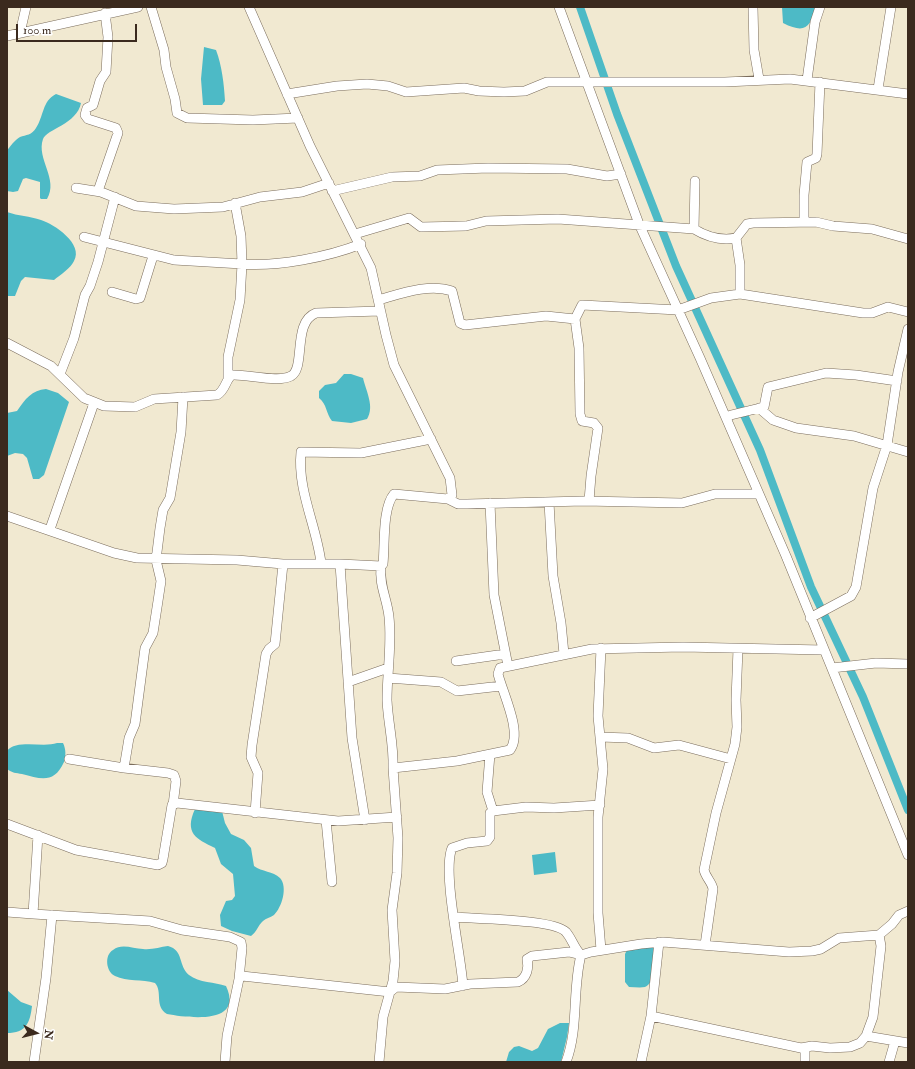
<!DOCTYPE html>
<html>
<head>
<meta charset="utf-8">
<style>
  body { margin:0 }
  #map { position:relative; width:915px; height:1069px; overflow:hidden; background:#f1e9d1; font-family:"IM FELL Double Pica",serif }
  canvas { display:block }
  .frame { position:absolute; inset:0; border:8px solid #3b2a1e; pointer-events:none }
  .north { position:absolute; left:16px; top:1013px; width:40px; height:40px; -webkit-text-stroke:3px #fff; paint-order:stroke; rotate:97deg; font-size:11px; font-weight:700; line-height:16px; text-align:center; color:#3b2a1e }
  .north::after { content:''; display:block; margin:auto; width:14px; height:18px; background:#3b2a1e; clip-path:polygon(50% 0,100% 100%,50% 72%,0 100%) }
  .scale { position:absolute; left:16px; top:24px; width:121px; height:18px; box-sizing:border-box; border:2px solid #3b2a1e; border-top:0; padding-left:5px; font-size:12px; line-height:14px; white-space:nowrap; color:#3b2a1e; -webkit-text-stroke:3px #fff; paint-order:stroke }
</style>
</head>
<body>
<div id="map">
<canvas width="915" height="1069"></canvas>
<div class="frame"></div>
<div class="north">N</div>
<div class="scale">100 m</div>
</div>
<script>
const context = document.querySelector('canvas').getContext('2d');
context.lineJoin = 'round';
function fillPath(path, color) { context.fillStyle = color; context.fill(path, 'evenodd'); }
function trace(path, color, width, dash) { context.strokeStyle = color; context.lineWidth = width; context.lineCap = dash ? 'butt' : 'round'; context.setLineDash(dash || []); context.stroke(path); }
fillPath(new Path2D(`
  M 782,7 L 816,7 C 810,28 805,34 783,23 Z
  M 204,47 L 216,50 C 222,66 224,84 225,101 L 222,105 L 203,105 L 201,79 Z
  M 56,94 L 81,103 C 77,124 47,129 43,139 C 36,159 59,179 47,199 L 41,199 L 40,198 L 40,182 L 26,178 L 23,179 L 18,191 L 13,192 L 7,191 L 7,151 C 10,146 15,140 20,137 C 26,135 32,135 36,128 C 44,116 42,101 56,94 Z
  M 7,212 C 18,216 30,216 41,220 C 54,224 84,244 74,261 C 71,268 60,275 54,280 L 25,277 L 21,281 L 15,296 L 7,296 Z
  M 344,374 L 351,374 L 363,378 C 366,391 375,407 367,419 L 351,423 L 332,421 C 326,414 327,404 319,398 L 319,391 L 325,385 L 336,383 Z
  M 46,389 L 58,393 L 69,402 L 44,475 L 39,479 L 33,479 L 27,458 L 23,454 L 15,453 L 7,456 L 7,413 L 17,411 C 25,399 32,390 46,389 Z
  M 57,743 L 63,743 C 66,749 66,756 64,762 C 54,784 41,779 22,774 C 16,773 12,773 7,769 L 7,751 C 16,739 44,748 57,743 Z
  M 195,809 L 222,811 L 225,823 L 231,834 L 244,840 L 251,848 L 254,866 C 262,872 273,871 280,878 C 288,887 282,907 274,915 C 270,918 266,918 263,921 C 258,925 257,932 251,936 L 232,931 L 221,926 L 220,915 L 226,901 L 232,900 L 235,896 L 233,874 L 221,864 L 215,848 C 196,839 184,833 195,809 Z
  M 555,852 L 557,872 L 534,875 L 532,855 Z
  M 168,946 C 184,950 178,966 189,975 C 199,983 215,982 226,986 C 244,1025 189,1018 167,1014 C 154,1006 163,992 155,983 C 142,979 127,982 115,976 C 106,972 104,955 113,950 C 122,943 133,949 143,949 C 152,950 160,947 168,946 Z
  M 648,946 L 656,948 C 655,958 656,983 645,987 C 640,988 634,987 629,987 L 625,982 L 625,954 L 627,950 Z
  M 7,990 L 21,1002 L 32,1006 C 30,1023 26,1033 7,1033 Z
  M 560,1023 L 569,1023 L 567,1037 L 561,1062 L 506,1062 L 509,1052 L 514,1047 L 519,1046 L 532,1051 L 538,1048 L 548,1029 Z`), '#4dbac6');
trace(new Path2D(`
  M 580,7 L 617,114 L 676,266 L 760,450 L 811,587 L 863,697 L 908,810`), '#4dbac6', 8);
const minor = new Path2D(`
  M 151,7 L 164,50 L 166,67 L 175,99 L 177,113 L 187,118 L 253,120 L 298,118
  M 249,7 L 310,146 L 371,268 L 386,335 L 394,365 L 450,478 L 452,495 L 448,499
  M 559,7 L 639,224 L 700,358 L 786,556 L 908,855
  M 753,7 L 754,50 L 759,79
  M 20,33 L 26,7
  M 7,36 L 138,7
  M 807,80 L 815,22 L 820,7
  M 878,89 L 891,7
  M 287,94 L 337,86 L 367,84 L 388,86 L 406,92 L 464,88 L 479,91 L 504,92 L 525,91 L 547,82 L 725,82 L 790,79 L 908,94
  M 76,188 L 101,192 L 136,206 L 174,209 L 223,207 L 260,197 L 302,192 L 329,183
  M 98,191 L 118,133 L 116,128 L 88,119 L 85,115 L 87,108 L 93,105 L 100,81 L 106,72 L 108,37 L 105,13
  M 332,191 L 392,177 L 420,176 L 437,170 L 488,168 L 567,169 L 607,176 L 621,174
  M 804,222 L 804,195 L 807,162 L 816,158 L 817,154 L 820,82
  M 694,229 L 695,181
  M 355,234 L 409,218 L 421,227 L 466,226 L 486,221 L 558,219 L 694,229 C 707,237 720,241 736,238 L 747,224 L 753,223 L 816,222 L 833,226 L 872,229 L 908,239
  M 84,237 L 174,260 L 242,264 L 241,236 L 235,203
  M 736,238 L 740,265 L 740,294
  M 112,292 L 136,299 L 140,298 L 153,256
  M 378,300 C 400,294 429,283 452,291 L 460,323 L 465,325 L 546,316 L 575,319 L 582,305 L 678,310 L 711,298 L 740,294 L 863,313 L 872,313 L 888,307 L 908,312
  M 575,319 L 579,348 L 580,414 L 582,421 L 594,423 L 598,428 L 591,476 L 589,501
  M 7,343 L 51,366 L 84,398 L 104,406 L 135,407 L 154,399 L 217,395 C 226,390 225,380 232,375 C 247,374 279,383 291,376 C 306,368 292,322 316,313 L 380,311
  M 60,374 L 74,338 L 85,295 L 90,286 L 98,262 L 115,197
  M 228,378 L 228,357 L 240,300 L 242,264 C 277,267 328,257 361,244
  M 759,408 L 773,420 L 796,428 L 854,436 L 908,452
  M 726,418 L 731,415 L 764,407 L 768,387 L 826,373 L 856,375 L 897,381
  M 549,502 L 553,576 L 561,623 L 564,654
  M 490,503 L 494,595 L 508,666
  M 7,516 L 114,553 L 137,558 L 237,560 L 283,564 L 340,564 L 381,566
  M 50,529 L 94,403
  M 321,563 C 317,527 297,490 301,452 L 361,453 L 431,439
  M 340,564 L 352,738 L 365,820
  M 810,618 L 851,596 L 856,587 L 873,488 L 887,445 L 898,372 L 908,329
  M 601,648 L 598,716 L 603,769 L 598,817 L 598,913 L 601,950
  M 456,661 L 505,654
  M 832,668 L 876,663 L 908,664
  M 388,678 L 441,682 L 457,691 L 501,686
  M 348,682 L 388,668
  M 600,737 L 628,738 L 654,748 L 679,745 L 731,759
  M 490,754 L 487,792 L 493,811
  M 69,759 L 124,768
  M 393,768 C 394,745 388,723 387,700 C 387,673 392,645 389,617 C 387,598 379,586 381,566 L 383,564 C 385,546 382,508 394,494 L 448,499 L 458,504 L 467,504 L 584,501 L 682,503 L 715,494 L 758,494
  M 173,805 L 176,781 L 174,775 L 168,773 L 124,768 L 129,738 L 135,724 L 145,648 L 153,633 L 158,601 L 161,581 L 156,560 L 160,528 L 163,510 L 170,498 L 181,432 L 183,397
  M 255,813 L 258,773 L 251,757 L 252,745 L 266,654 L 269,649 L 275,644 L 283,564
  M 326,820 L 332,882
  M 7,824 L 76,850 L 158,865 L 162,863 L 163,859 L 172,805 L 177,803 L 338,821 L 397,817
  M 38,835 L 33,914 L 150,921 L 182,930 L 230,937 L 241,942 L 242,948 L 239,979
  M 7,912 L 33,914
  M 454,917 C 475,919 554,919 566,932 C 572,939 574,948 581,955
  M 705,945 L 713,889 C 712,882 706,878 704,870 L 716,813 L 735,744 L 737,727 L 736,700 L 738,649
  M 463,986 C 461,955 442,872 452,848 L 467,843 L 487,841 L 490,837 L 490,813 L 493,811 L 526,807 L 554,808 L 600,805
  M 651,1016 L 801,1048 L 812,1046 L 830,1048 L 850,1047 L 860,1043 L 866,1036 L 873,1017 L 881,946 L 879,935
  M 866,1036 L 908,1043
  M 34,1062 L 46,978 L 52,915
  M 225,1062 L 227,1036 L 239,979 L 242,976 L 390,992 L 396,987 L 445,989 L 470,984 L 518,982 C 527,978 529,968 527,959 L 532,956 L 569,952 L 581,955
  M 379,1062 L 383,1017 L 393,981 L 395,961 L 392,910 L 397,873 L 398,838 L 393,768 L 457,761 L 510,750 C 523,733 503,694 498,674 L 500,668 L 592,649 L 683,647 L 823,650
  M 566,1062 C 579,1028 572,990 581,955 L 591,952 L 641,944 L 663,942 L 789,952 L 812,951 L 821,949 L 839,938 L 879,935 L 892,924 L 899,915 L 908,911
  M 641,1062 L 651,1016 L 659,942
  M 805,1062 L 805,1048
  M 889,1062 L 895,1041`);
trace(minor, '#7b6d5d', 10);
trace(minor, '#fff', 9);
</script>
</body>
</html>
